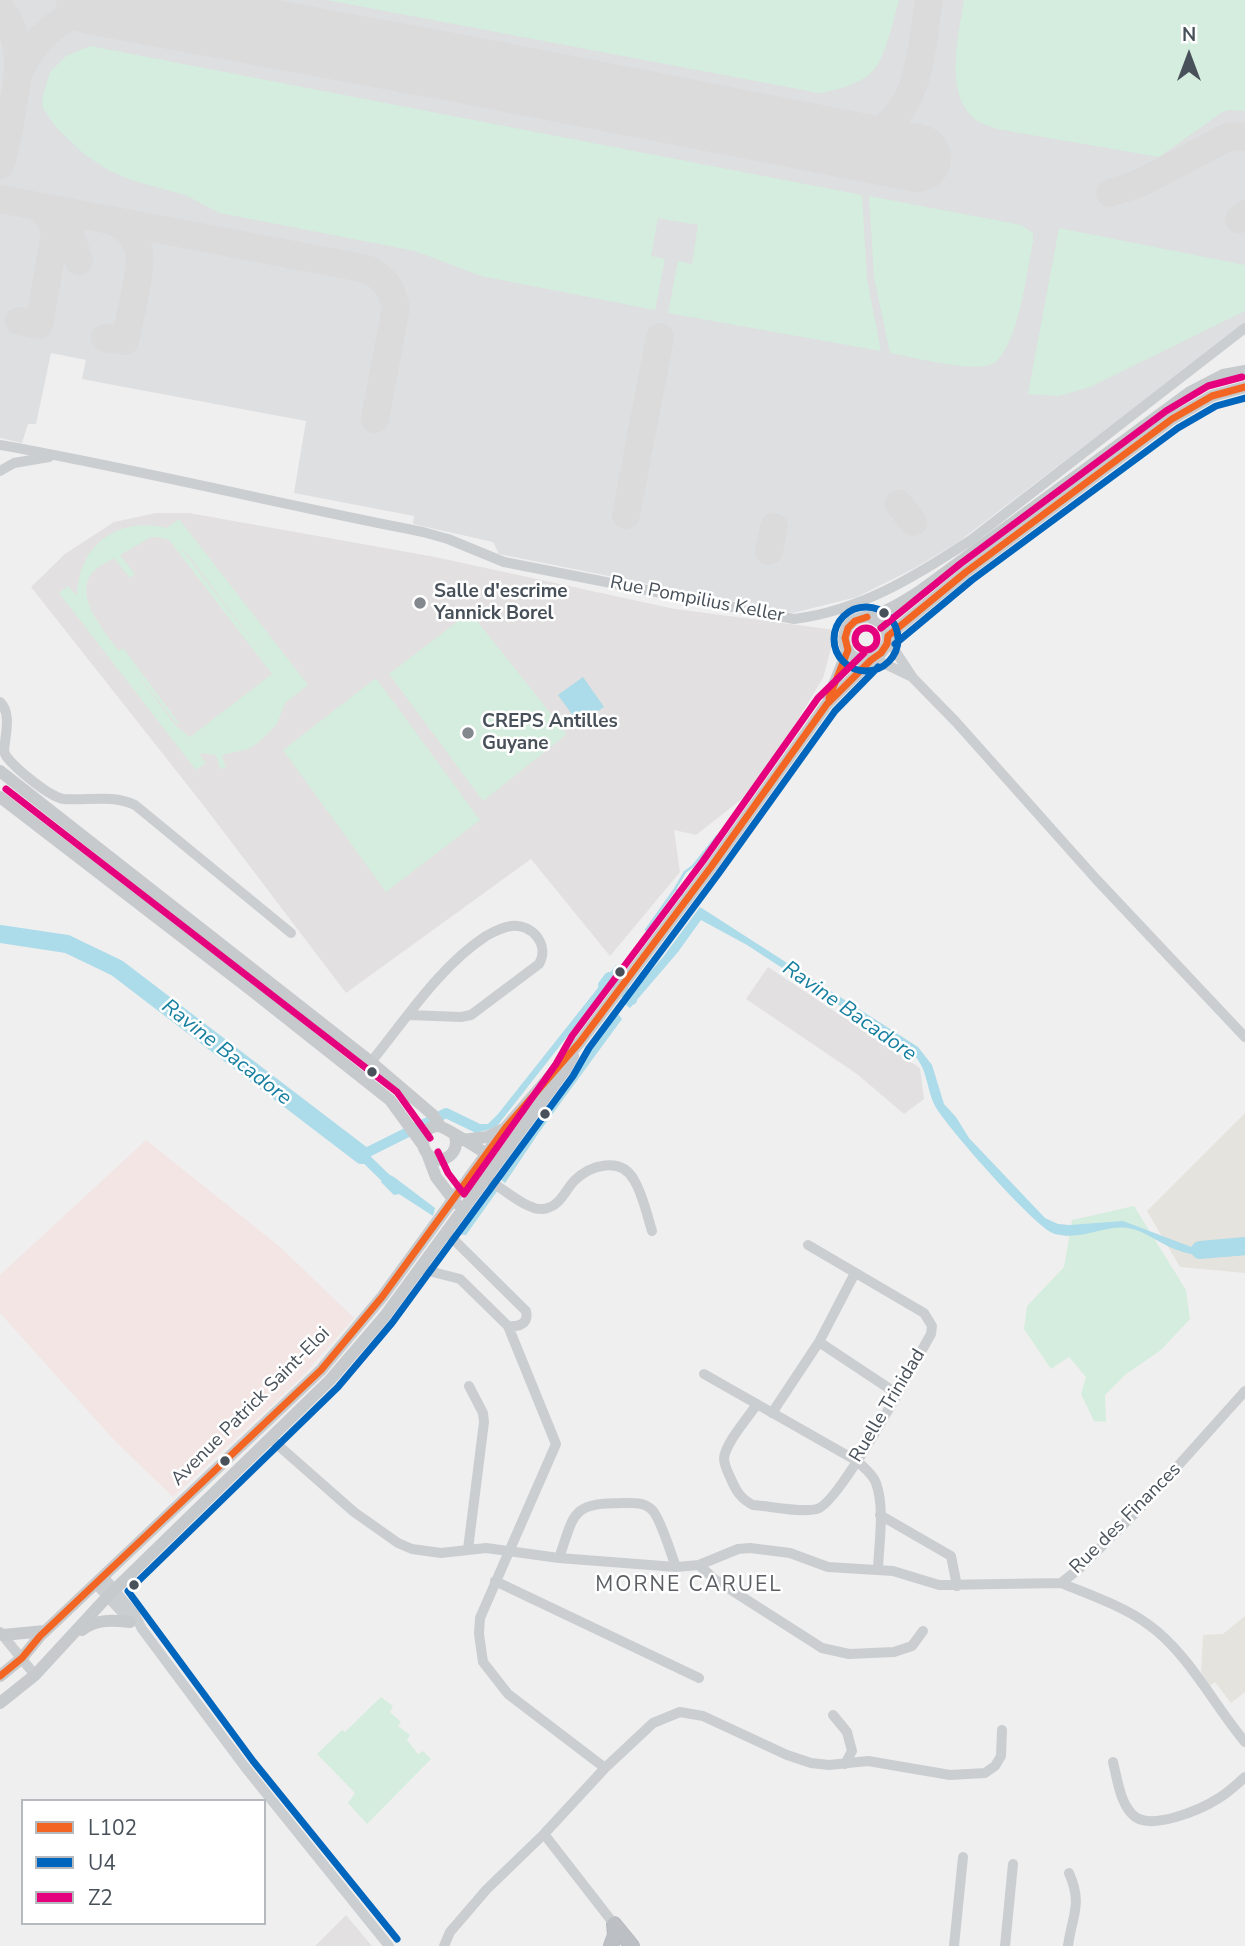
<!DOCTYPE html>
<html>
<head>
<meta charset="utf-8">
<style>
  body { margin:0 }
  #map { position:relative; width:1245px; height:1946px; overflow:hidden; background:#f0efef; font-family:"Nunito Sans",sans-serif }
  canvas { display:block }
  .legend { position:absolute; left:21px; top:1799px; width:245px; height:126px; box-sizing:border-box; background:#fff; border:2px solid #b6b9bd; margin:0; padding:9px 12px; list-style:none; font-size:21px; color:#48515a }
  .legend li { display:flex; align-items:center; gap:14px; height:35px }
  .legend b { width:35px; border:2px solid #b6b9bd }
  .north { position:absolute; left:1154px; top:21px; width:70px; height:70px; -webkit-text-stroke:5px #fff; paint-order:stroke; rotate:0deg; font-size:19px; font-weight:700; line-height:28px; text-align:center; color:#48515a }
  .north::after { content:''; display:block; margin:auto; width:24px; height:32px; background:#48515a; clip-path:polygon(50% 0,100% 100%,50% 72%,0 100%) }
</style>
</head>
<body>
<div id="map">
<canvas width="1245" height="1946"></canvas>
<ul class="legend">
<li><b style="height:9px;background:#f26522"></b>L102</li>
<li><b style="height:9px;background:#0065bd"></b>U4</li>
<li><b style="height:9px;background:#e5007d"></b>Z2</li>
</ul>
<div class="north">N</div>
</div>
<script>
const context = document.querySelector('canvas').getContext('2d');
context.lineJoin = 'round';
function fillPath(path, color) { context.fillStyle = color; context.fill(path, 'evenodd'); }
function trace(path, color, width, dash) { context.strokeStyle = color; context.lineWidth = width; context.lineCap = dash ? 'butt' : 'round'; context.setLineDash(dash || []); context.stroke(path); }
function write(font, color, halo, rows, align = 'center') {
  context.font = font + ' "Nunito Sans",sans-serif'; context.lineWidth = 5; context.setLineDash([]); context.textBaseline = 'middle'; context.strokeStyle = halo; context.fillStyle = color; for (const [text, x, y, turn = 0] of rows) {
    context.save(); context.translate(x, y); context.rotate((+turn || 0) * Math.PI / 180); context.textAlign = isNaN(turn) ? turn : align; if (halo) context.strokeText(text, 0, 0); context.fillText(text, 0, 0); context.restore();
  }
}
fillPath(new Path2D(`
  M 1245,1113 L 1245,1273 L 1180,1267 L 1147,1211 Z
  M 1245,1616 L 1245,1692 L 1231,1703 L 1215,1682 L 1210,1686 L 1201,1672 L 1203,1635 L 1223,1634 Z`), '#e5e3dd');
fillPath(new Path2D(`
  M 156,513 L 189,513 L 435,557 L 675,609 L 836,630 L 823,678 L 757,787 L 696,835 L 674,830 L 680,872 L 610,956 L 531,859 L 346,993 L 204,806 L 31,587 L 65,554 L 114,522 Z
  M 768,967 L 920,1068 L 924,1099 L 904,1114 L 857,1074 L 746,999 Z
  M 346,1915 L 372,1946 L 315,1946 Z`), '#e2e0e0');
fillPath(new Path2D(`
  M 146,1140 L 279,1246 L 354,1318 L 302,1377 L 173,1497 L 114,1440 L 0,1313 L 0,1275 Z`), '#f2e5e4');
fillPath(new Path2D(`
  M 0,0 L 1245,0 L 1245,323 L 957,543 L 913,569 L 857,597 L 793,613 L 499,554 L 493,542 L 413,524 L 414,516 L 294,493 L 306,421 L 82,379 L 86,360 L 51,353 L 36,424 L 28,424 L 22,443 L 0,438 Z`), '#dddfe1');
fillPath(new Path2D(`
  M 327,0 L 899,0 C 894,18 885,60 871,73 C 857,85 837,90 819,93 Z
  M 964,0 L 1245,0 L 1245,111 L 1228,110 L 1221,113 L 1159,157 L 997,129 C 991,126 981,124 976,120 C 943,94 959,35 964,0 Z
  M 90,46 L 862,195 L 867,279 L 881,351 L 668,313 L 678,261 L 692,264 L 698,225 L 658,218 L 651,256 L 665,259 L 655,310 L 481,276 L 415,251 L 220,213 L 185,195 L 131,180 L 108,170 L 84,154 L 55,126 L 43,108 L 42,99 L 50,72 L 66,56 Z
  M 869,196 L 1021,225 L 1033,233 L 1033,242 C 1027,270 1018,350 992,364 C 974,373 912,357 890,353 L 874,277 Z
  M 1059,228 L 1245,265 L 1245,311 L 1090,387 L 1059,396 L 1028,394 Z
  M 179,519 L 308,685 L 285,703 L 277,724 L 258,743 L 248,749 L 222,755 L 226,767 L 220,769 L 216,755 L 199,753 L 206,763 L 196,770 L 59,593 L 68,586 L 77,596 C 78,545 118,516 167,528 ZM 151,537 L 159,537 L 169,540 L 272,674 L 190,737 L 176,726 L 128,662 L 177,724 L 179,723 L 123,648 L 119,651 C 105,632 70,593 95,570 C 100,565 108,562 114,558 L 130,578 L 135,574 L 120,555 ZM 180,547 L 190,557 L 270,664 Z
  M 470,612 L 567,734 L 483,801 L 389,674 Z
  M 376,678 L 480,820 L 386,892 L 283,750 Z
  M 1134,1206 L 1186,1290 L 1190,1319 L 1161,1350 L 1125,1375 L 1105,1395 L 1106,1422 L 1094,1421 L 1081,1394 L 1086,1377 L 1069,1357 L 1051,1369 L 1024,1329 L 1027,1306 L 1064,1267 L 1072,1220 Z
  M 381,1697 L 393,1706 L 390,1712 L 401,1722 L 398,1726 L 410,1735 L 407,1740 L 418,1754 L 423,1751 L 431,1759 L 367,1824 L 348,1803 L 355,1793 L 317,1754 L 342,1730 L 345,1732 Z`), '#d5edde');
fillPath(new Path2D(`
  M 583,677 L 604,707 L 579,724 L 558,695 Z
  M 700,907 L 918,1047 L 932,1065 L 944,1104 L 956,1117 L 969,1138 L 1045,1218 L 1058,1224 L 1070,1225 L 1123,1221 L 1194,1248 L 1245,1246 L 1245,1255 C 1221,1258 1200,1258 1177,1250 C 1160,1244 1146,1231 1128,1228 C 1104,1225 1082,1241 1055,1234 C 1037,1230 946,1126 935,1106 C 926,1088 928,1068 912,1053 L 747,945 L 701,920 L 678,952 L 630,1008 L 626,1005 L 625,1001 L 663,957 Z
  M 616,965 L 617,973 L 497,1126 C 482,1133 478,1133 464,1125 L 468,1119 L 478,1124 L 488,1124 L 498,1114 Z
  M 619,1015 L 622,1019 L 540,1131 L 505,1183 L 499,1178 L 611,1022 L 611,1016 Z
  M 388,1174 L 394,1177 L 435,1208 L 433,1216 L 399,1194 L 394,1195 L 381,1182 Z
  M 492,1186 L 498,1190 L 466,1235 L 454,1234 L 459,1227 L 463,1227 Z`), '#acdbe9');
trace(new Path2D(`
  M 675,889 L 685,872 L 693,866 L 717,836
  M 646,930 L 675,889 L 683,895`), '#acdbe9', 2.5);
trace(new Path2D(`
  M 603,985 L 609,977 L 632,1000
  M 394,1186 L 362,1155 L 446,1113 L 477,1128`), '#acdbe9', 10);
trace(new Path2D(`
  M 0,934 L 67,944 L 117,968 L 362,1155
  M 1200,1250 L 1245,1246`), '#acdbe9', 18);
trace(new Path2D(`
  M 222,0 L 243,21 L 267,33
  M 0,8 C 25,40 19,75 12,112 C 9,130 6,148 0,165
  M 19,73 C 34,36 67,9 107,7 C 128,5 147,9 167,0
  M 829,141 C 842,140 855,140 867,136 C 921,117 921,47 929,0
  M 1110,193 L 1140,183 L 1230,136 L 1245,137
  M 0,199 L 362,268 L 372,271 L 385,282 L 391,291 L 396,308 L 375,419
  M 1239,219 L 1245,214
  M 68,228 L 79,261
  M 19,321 L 39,325 L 55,234 L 51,219 L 37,206
  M 105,338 L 125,341 C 129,322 142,269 139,253 C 137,237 125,227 112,220
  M 899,504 L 913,522
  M 626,515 L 660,337
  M 769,551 L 774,527`), '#dbdbdc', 28);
trace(new Path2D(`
  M 90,0 L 473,71 L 917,158`), '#dbdbdc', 68);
const highway = new Path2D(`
  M 614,1924 L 632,1946
  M 611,1946 L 615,1935 L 614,1924`);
trace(highway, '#b5b9be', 16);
trace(new Path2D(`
  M 0,445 C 142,470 282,505 423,532 L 448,539 L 504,562 L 794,619 C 860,611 916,576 971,540 L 1245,328
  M 0,471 L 14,463 L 49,457
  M 888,640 L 913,678 L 956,722 L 1096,879 L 1245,1037
  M 875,659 L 912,677
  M 0,702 C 12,713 5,736 4,751 L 6,756 C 15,768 49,797 64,799 C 88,801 112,794 135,805 L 291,933
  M 371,1062 C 406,1019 439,967 486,936 C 493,932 503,927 511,926 C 532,923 550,945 539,964 L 471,1015 L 461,1017 L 409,1015
  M 487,1179 C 501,1187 528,1211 543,1209 C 560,1207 564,1192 574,1181 C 590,1165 621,1156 634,1180 C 643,1195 647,1215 652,1231
  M 447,1233 L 526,1311 C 529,1324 519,1327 508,1326
  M 421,1269 L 460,1279 L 508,1326 L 556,1444 L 480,1618 L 479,1634 L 483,1662 L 508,1694 L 605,1768
  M 819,1342 L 896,1393
  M 704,1374 L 857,1461 C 864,1468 872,1473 876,1483 C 885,1508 879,1542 878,1569
  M 757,1404 C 748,1418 726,1442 724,1458 C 724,1465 728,1473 731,1479 C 736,1491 741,1499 753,1505 C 770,1506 801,1513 817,1509 C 840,1503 915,1362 931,1334 L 932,1326 L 924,1313 L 808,1245
  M 772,1413 L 819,1342 L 855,1273
  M 271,1439 L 354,1512 L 398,1543 L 412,1549 L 441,1553 L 486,1548 L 559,1558 L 676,1567 L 699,1565 L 738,1549 L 750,1548 L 790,1553 L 828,1567 L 893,1571 L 939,1585 L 1061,1583 L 1080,1568 L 1142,1506 L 1245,1391
  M 880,1515 L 951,1556 L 957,1586
  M 468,1549 L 484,1422 L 483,1413 L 469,1386
  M 559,1558 C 575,1512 571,1503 624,1503 C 635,1503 645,1502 653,1511 C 661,1520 671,1554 676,1567
  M 699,1565 L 714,1579 L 822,1648 L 849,1654 L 894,1652 L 912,1646 L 923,1631
  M 103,1576 L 135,1615 L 142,1629 L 245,1767 L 389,1946
  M 495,1581 L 699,1678
  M 1061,1583 C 1090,1595 1123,1606 1149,1625 C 1188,1653 1214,1705 1245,1742
  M 96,1584 L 131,1622
  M 0,1632 L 35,1675
  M 833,1715 L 847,1732 L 852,1751 L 845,1764
  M 1113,1762 C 1117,1778 1120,1802 1132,1814 C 1148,1833 1202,1809 1219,1798 C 1229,1792 1237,1784 1245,1777
  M 544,1834 L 614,1924
  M 444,1946 L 450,1932 L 487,1889 L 544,1834 L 605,1768 L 653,1723 L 680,1712 L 703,1716 L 787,1755 L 811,1763 L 829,1765 L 868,1761 L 950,1775 L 985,1773 L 995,1766 L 1001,1756 L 1002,1730
  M 954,1946 L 963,1857
  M 1005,1946 L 1013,1864
  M 1068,1946 C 1072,1915 1083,1905 1069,1873`), '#cbced0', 10);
trace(new Path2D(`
  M 870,617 C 881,621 888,627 888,640 C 879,672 838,662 845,633 C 846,628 850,623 855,620 C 861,616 869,617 876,615 C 892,609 906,600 920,591 L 1190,392 L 1223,375 L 1245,371
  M 888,636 L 966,572 L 1172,419 L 1212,396 L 1245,387
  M 829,697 L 848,650
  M 0,771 L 371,1062 L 433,1115 L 440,1126
  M 0,797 L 251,990 L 390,1100 L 422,1144
  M 455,1136 C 459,1150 450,1160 436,1160 C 419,1154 417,1127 438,1126 C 443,1126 485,1152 490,1157
  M 462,1140 L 487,1137 L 503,1129
  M 428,1156 L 436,1177 L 456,1203
  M 82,1630 C 96,1619 112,1620 130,1622
  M 3,1635 L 45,1631
  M 0,1676 L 22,1658 L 40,1636 L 321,1370 L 382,1297 L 506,1127 L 580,1042 L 711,867 L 827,704 L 871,660
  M 0,1703 L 35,1675 L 107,1597 L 330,1380 L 384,1317 L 565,1070 L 573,1056`), '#c7cacd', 12);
trace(highway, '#bcc0c5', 14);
trace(new Path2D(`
  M 829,698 L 848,650 L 845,638 L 848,628 L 855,621 L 867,617
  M 0,1676 L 22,1658 L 40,1636 L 321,1370 L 382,1297 L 506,1127 L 580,1042 L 711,867 L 827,704 L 871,660 L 881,653 L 887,644 L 888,636 L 966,572 L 1172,419 L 1212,396 L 1245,387`), '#f26522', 7);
trace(new Path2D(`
  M834 639a32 32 0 1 1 64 0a32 32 0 1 1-64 0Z
  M 895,644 L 972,580 L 1178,428 L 1216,406 L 1245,398
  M 397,1939 L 253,1761 L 128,1591 L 338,1387 L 392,1323 L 573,1076 L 589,1048 L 719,873 L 835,711 L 878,667`), '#0065bd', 7);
trace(new Path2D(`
  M855 639a11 11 0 1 1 22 0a11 11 0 1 1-22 0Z
  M 881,628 L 960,564 L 1166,411 L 1208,386 L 1242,377
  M 6,789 L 397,1092 L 430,1138
  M 438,1152 L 448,1173 L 464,1194 L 556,1064 L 572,1036 L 703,861 L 818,698 L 864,653`), '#e5007d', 7);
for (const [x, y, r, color] of [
  [420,603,7,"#83888e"],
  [884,613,6,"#48515a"],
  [468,733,7,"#83888e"],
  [620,972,6,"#48515a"],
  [372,1072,6,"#48515a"],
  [545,1114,6,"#48515a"],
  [225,1461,6,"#48515a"],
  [134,1585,6,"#48515a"]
]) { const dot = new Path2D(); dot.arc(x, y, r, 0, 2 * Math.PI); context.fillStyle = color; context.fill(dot); trace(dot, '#fff', 2.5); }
write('bold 19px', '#48515a', '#fff', [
  ["Salle d'escrime",434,592],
  ["Yannick Borel",434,614],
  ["CREPS Antilles",482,722],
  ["Guyane",482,744]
], 'left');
write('19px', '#48515a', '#fff', [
  ["Rue Pompilius Keller",697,600,11],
  ["Ruelle Trinidad",888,1406,-59],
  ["Avenue Patrick Saint-Eloi",251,1407,-45],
  ["Rue des Finances",1126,1519,-45]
]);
write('italic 21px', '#167f9f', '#fff', [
  ["Ravine Bacadore",849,1012,35],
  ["Ravine Bacadore",226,1053,38]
]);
context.letterSpacing = '2px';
write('21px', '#5b5e63', '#fff', [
  ["MORNE CARUEL",689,1586]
]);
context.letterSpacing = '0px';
</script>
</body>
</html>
